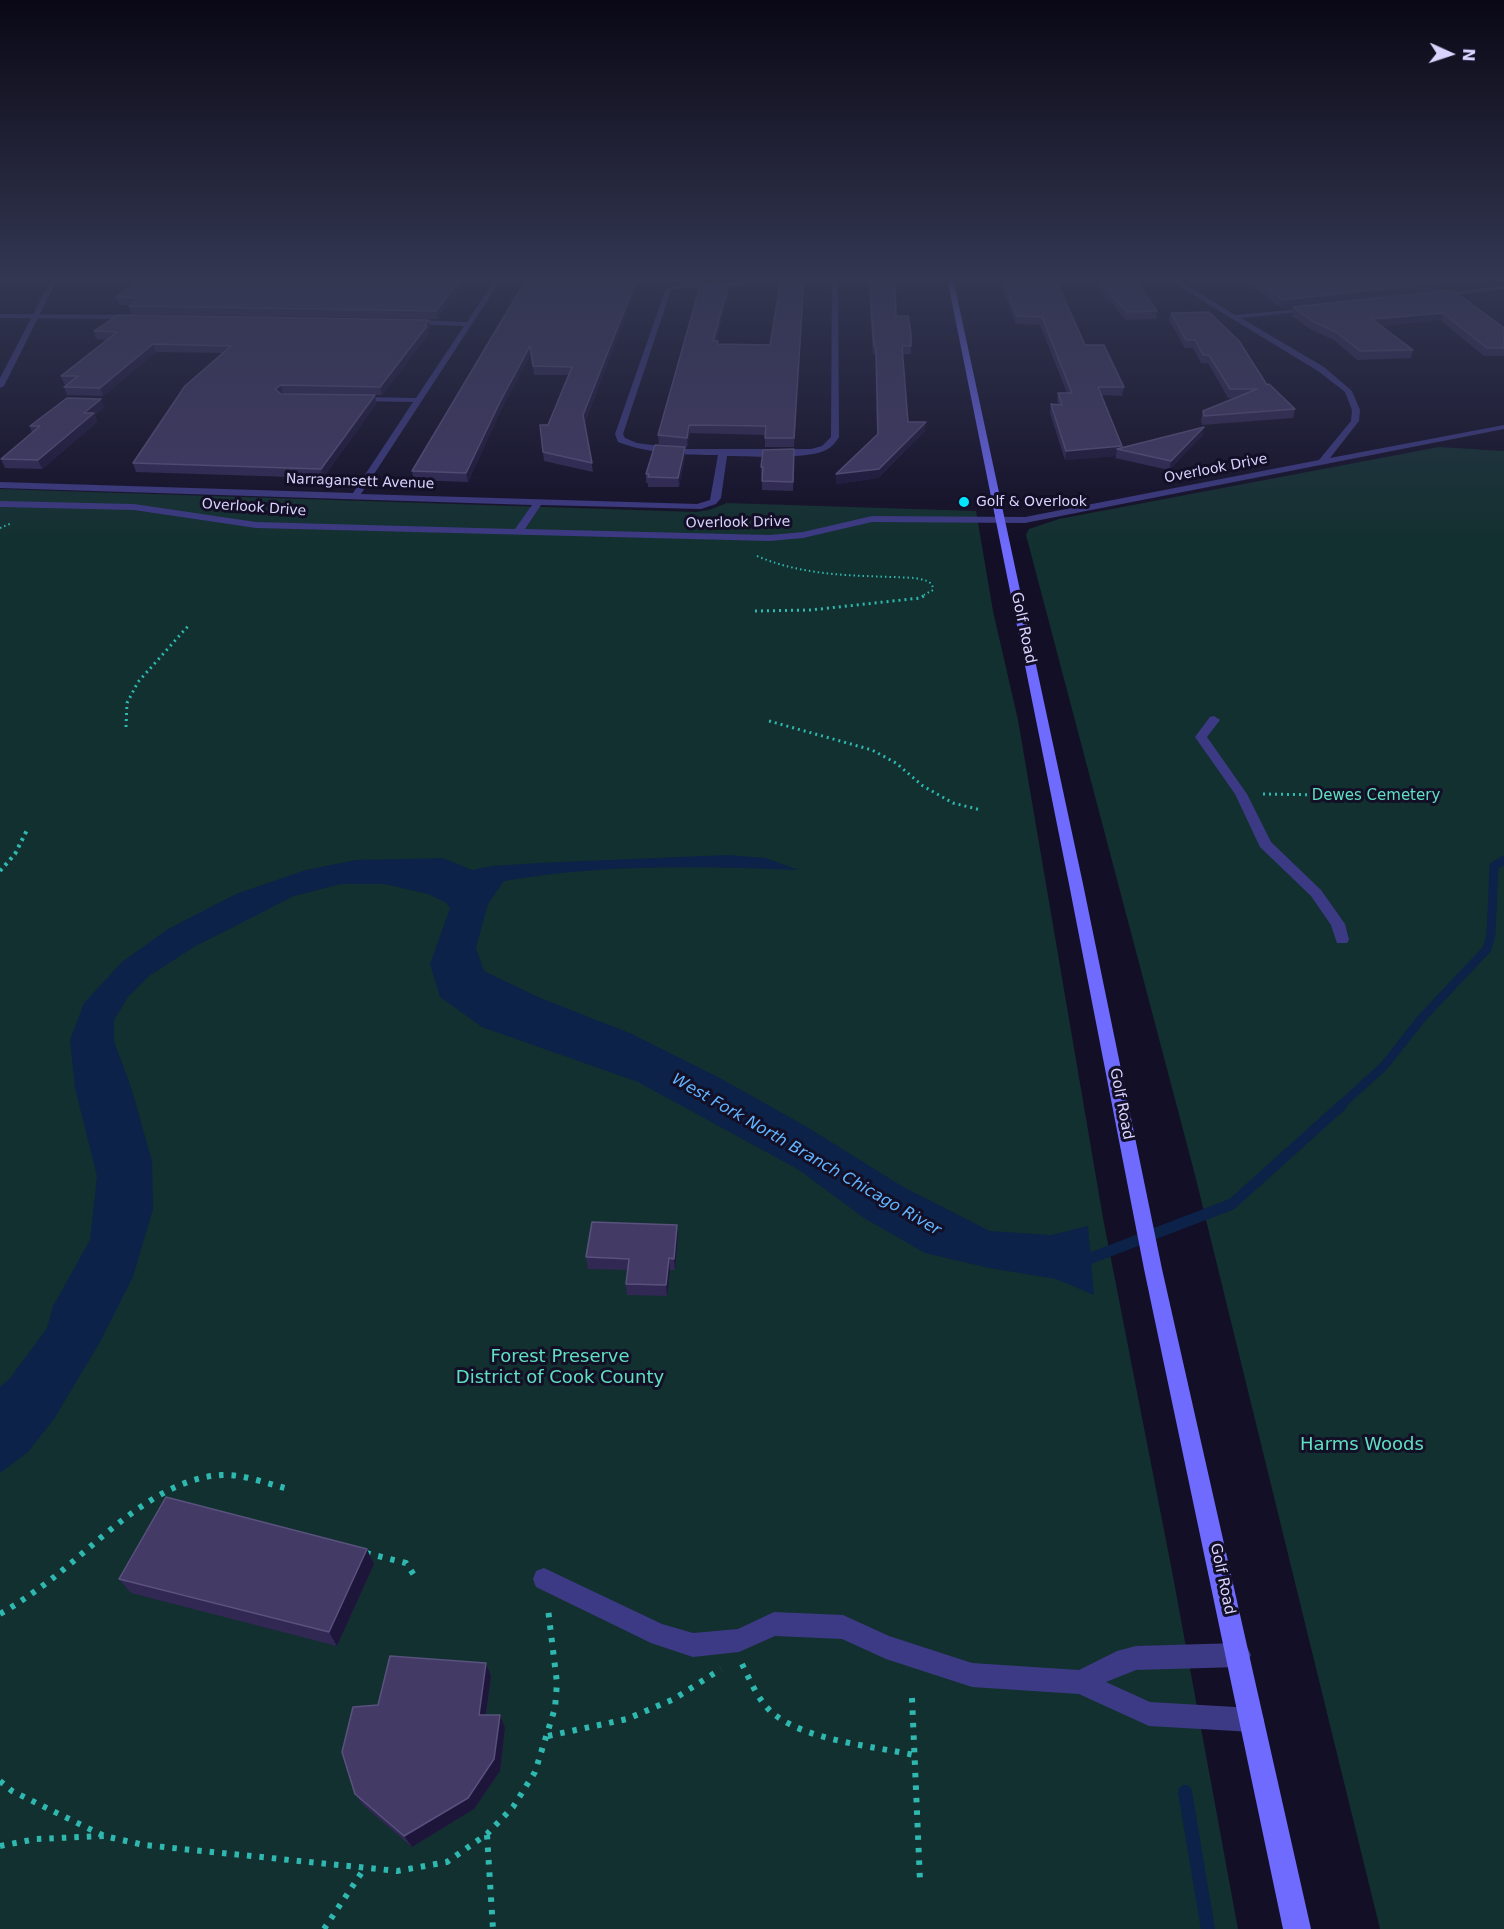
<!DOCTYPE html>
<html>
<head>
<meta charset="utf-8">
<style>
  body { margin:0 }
  #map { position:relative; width:1504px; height:1929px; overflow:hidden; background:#130f26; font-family:"DejaVu Sans",sans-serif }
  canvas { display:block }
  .north { position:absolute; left:1420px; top:24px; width:60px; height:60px; -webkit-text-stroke:4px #130f26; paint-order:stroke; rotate:93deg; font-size:16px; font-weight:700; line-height:24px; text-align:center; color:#d9d4ff }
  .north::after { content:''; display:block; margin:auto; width:21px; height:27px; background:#d9d4ff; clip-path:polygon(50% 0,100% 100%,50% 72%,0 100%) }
</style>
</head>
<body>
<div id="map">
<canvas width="1504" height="1929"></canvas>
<div class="north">N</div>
</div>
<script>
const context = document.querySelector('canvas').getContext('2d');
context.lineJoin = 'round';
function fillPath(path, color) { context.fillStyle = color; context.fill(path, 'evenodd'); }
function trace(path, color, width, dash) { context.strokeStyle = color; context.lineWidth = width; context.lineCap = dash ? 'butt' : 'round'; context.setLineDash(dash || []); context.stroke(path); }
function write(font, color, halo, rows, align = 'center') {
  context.font = font + ' "DejaVu Sans",sans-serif'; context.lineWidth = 6; context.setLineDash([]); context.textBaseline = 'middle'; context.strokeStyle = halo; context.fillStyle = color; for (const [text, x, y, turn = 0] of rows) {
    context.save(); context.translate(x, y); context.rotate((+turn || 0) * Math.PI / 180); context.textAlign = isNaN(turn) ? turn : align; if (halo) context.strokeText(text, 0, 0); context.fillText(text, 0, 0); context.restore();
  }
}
fillPath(new Path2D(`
  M 1439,447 L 1504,451 L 1504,1929 L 1380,1929 L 1195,1175 L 1026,535 L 1029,529 L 1059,519 Z
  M 0,489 L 696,512 L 709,510 L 727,503 L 976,511 L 993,611 L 1018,720 L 1103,1218 L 1172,1571 L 1238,1929 L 0,1929 Z`), '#12302f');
fillPath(new Path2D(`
  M 728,855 L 765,858 L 799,870 C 701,866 600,864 504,881 L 488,904 L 476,948 L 484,971 L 538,997 L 632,1034 L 718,1077 L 807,1127 L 905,1188 L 990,1231 L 1051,1235 L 1088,1226 L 1094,1295 L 1056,1279 L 989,1268 L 925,1253 L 864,1218 L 799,1170 L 638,1082 L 482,1027 L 440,997 L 430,964 L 450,908 L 445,902 L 428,894 L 384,884 L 341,884 L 294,896 L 194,947 L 149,976 L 128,997 L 114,1020 L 114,1041 L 132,1090 L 152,1161 L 153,1209 L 133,1277 L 100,1342 L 54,1419 L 28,1452 L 0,1473 L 0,1387 L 10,1378 L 47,1328 L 53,1306 L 90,1240 L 97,1176 L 75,1088 L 70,1040 L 84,1003 L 122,962 L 168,929 L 236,894 L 306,870 L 356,860 L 443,858 L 472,870 L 492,866 L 537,863 Z`), '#0c2248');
trace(new Path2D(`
  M 1340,1106 L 1384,1066 L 1421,1019 L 1487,949 L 1491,935 L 1494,866 L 1504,860`), '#0c2248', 9);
trace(new Path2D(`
  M 1080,1260 L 1086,1260 L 1232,1204 L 1342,1105`), '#0c2248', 11);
trace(new Path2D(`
  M 1185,1792 L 1208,1929`), '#0c2248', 14);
trace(new Path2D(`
  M 0,528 L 12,523
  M 757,556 C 808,578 861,575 915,578 C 923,580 933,580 933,590 L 924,595`), '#2fb8b0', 2, [1.5, 3]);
trace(new Path2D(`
  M 755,611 L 811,610 L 920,598 L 927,594
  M 769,721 L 872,750 L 896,763 L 923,786 L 953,803 L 981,810
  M 126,727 L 127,703 L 138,682 L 189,625
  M 1263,794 L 1324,795`), '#2fb8b0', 3, [2, 4]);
trace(new Path2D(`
  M 0,871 L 15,854 L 27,830`), '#2fb8b0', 4, [3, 4.5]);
trace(new Path2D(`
  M 366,1553 L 406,1563 L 416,1578
  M 0,1614 C 19,1603 36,1591 53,1578 C 101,1540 158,1478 222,1475 C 243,1474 265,1483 285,1488
  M 742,1664 C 751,1682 759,1703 775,1715 C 809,1741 873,1746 914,1755
  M 912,1698 L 920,1881
  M 548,1736 L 627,1719 L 674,1699 L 721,1669
  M 0,1781 L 12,1791 L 104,1836 L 144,1845 L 397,1871 L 447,1862 L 487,1834 L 513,1807 L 535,1772 L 555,1708 L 557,1683 L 548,1609
  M 487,1835 L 493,1929
  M 0,1846 L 36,1839 L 104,1836
  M 324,1929 L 364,1869`), '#2fb8b0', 6, [4.5, 8]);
fillPath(new Path2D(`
  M 1214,716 L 1220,720 L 1207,737 L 1247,794 L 1271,842 L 1321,890 L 1345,924 L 1349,940 L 1347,943 L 1337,943 L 1331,925 L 1311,896 L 1260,847 L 1235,794 L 1195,737 L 1210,717 Z
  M 544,1568 L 662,1624 L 693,1633 L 738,1629 L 774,1612 L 843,1615 L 889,1636 L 972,1663 L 1079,1670 L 1117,1651 L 1136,1646 L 1239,1643 L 1247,1647 L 1251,1655 L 1247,1663 L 1239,1667 L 1136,1670 L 1106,1682 L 1150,1702 L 1252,1708 L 1261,1711 L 1264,1720 L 1261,1729 L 1252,1732 L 1149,1726 L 1079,1694 L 972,1687 L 886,1659 L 842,1639 L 775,1636 L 739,1652 L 693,1657 L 651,1643 L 536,1587 L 533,1579 L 536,1571 Z`), '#3d3a85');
fillPath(new Path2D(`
  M 496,278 L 502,278 L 361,494 L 697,504 L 710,500 L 718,455 C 685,455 649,454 618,442 L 615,434 L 666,288 C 688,281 710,287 732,283 C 741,282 747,278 755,278 C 731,296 698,282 671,290 L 623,434 L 625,438 L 637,443 L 682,449 L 811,449 L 822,446 L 831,437 L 832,278 L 838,278 L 839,437 C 836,442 832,447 826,450 C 806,460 750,456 727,456 L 721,498 L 716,504 L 701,509 L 541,505 L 525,529 L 770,535 L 803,532 L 872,516 L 1025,517 L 1319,460 L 1351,421 L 1352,410 L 1345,392 L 1318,371 L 1208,304 L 1168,278 L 1175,278 L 1235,315 L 1312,308 L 1310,311 L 1241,318 L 1324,367 L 1352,391 L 1360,410 L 1359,421 L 1330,458 L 1504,425 L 1504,429 L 1025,523 L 872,522 L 803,538 L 770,541 L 256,528 L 134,510 L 0,507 L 0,501 L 134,504 L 256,522 L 515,529 L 532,505 L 0,488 L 0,482 L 353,493 L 413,402 L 356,401 L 352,399 L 356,397 L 416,398 L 464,326 L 411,324 L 408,322 L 411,320 L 467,322 Z
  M 1504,285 L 1504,289 L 1435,297 L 1432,295 Z
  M 0,314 L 135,315 L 138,317 L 135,319 L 0,318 Z`), '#3d3a85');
fillPath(new Path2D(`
  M 52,278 L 58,278 L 4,386 L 0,388 L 0,378 Z`), '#3d3a85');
fillPath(new Path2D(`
  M 947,278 L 953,278 L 1083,884 L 1162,1269 L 1311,1929 L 1283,1929 L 1144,1269 L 1069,884 Z`), '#6f6bff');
fillPath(new Path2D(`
  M 467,278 L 437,319 L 131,314 L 129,306 L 131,305 L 119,305 L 116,297 Z
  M 527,278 L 640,278 L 585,422 L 593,472 L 544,461 L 540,425 L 548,425 L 568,375 L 534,375 L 531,354 L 501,410 L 468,482 L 414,480 L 412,471 Z
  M 868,278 L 895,278 L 896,316 L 911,346 L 911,354 L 903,354 L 908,422 L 925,431 L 878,478 L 836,484 L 836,474 L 877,435 L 875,354 L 873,354 Z
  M 998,278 L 1055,278 L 1085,345 L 1124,387 L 1122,396 L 1102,395 L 1122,448 L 1204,427 L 1202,436 L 1169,470 L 1115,458 L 1116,456 L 1065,460 L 1050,413 L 1051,404 L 1058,404 L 1057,401 L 1058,393 L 1067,393 L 1040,325 L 1016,324 Z
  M 1089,278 L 1134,278 L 1157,311 L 1156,319 L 1126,320 Z
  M 1249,278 L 1436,278 L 1442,282 L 1439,290 L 1281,308 L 1248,284 Z
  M 728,287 L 728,294 L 716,341 L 718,344 L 770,345 L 803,289 L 794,447 L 765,447 L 765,435 L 690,433 L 687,447 L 659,444 L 658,435 Z
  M 1452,290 L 1504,328 L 1504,356 L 1484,356 L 1440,320 L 1381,326 L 1413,350 L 1411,358 L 1357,360 L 1334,340 L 1310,329 L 1291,315 L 1293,307 Z
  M 1171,313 L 1267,385 L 1295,409 L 1293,418 L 1202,425 L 1201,420 L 1203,411 L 1237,398 L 1228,398 L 1208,363 L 1201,363 L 1193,348 L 1185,348 L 1169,320 Z
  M 429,320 L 430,328 L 428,330 L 429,334 L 382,395 L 283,394 L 375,395 L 376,404 L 323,478 L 136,472 L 133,463 L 222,353 L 156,352 L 103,396 L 67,395 L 64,387 L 67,385 L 64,384 L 61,376 L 107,340 L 96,339 L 94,331 Z
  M 104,407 L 95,415 L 97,422 L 42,469 L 5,468 L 1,459 L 32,433 L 30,426 Z
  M 685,447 L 685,457 L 679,487 L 648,487 L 648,483 L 646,483 L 646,474 Z
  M 794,449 L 793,491 L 762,490 L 762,477 L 761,477 L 761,467 Z
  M 677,1225 L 678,1236 L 675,1270 L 670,1270 L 667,1296 L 627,1295 L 626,1284 L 628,1270 L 588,1269 L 586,1257 Z
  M 374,1564 L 337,1646 L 131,1593 L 119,1579 Z
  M 486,1663 L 491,1676 L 486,1715 L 500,1715 L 505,1728 L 500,1771 L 474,1809 L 412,1847 L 363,1805 L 355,1794 L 378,1705 Z`), '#312854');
fillPath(new Path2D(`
  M 461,278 L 467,278 L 437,319 L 436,311 Z
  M 637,278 L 640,278 L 584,424 L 583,415 Z
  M 1442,282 L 1439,290 L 1281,308 L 1283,300 Z
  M 728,287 L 728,294 L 713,349 L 713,341 Z
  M 1443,313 L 1440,320 L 1369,327 L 1372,319 Z
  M 429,320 L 430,328 L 428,330 L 429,334 L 382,395 L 380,387 Z
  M 153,344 L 156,352 L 103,396 L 100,388 Z
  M 530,346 L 531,354 L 501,410 L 468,482 L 466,473 L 500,402 Z
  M 281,385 L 283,394 L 277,397 L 275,389 Z
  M 375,395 L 376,404 L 323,478 L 321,469 Z
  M 101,399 L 104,407 L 95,415 L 97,422 L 42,469 L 38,460 L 84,413 Z
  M 926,422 L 925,431 L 878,478 L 836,484 L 836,474 Z
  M 689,425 L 690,433 L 687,447 L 687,438 Z
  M 1204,427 L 1202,436 L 1169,470 L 1171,461 Z
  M 1122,446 L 1122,450 L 1117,449 L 1116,456 L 1065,460 L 1066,451 Z
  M 685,447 L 685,457 L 679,487 L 678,478 Z
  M 677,1225 L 678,1236 L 675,1270 L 674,1259 Z
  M 669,1258 L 670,1270 L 667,1296 L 666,1285 Z
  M 367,1549 L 374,1564 L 337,1646 L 329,1632 Z
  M 486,1663 L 491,1676 L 484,1728 L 479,1715 Z
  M 500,1715 L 505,1728 L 500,1771 L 474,1809 L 412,1847 L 404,1836 Z`), '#1d163a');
const building = new Path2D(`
  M 144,278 L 461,278 L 436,311 L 129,306 L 141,298 L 116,297 Z
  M 527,278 L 637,278 L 583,415 L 592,463 L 543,452 L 540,425 L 548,425 L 572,367 L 533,366 L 530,346 L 500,402 L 466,473 L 412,471 Z
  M 781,278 L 804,278 L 794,438 L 765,438 L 766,426 L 689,425 L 687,438 L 658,435 L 700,286 L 728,287 L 713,341 L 718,341 L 717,344 L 770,345 Z
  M 869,278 L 895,278 L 896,316 L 908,316 L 911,333 L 911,346 L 902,346 L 908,422 L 926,422 L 879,469 L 836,474 L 878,434 L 876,346 L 874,346 Z
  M 1002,278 L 1055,278 L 1085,345 L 1104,345 L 1124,387 L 1098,387 L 1122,446 L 1066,451 L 1051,404 L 1062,405 L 1058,393 L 1072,393 L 1042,317 L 1017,316 Z
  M 1096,278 L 1134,278 L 1157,311 L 1127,312 Z
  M 1252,278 L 1436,278 L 1442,282 L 1283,300 Z
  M 1452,290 L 1504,328 L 1504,348 L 1487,348 L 1443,313 L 1372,319 L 1413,350 L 1360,351 L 1336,332 L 1312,321 L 1293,307 Z
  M 1209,312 L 1239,341 L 1267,385 L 1269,384 L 1295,409 L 1204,416 L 1203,411 L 1257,389 L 1230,389 L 1209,355 L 1203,355 L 1195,340 L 1186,340 L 1171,313 Z
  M 118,315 L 429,320 L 424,326 L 427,326 L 380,387 L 281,385 L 275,389 L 281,394 L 375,395 L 321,469 L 133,463 L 185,386 L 231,346 L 153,344 L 100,388 L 64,387 L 78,376 L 61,376 L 117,332 L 94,331 Z
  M 67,398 L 101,399 L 84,413 L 94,413 L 38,460 L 1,459 L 40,426 L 30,426 Z
  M 1204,427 L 1171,461 L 1117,449 Z
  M 655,445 L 685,447 L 678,478 L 648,477 L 649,474 L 646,474 Z
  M 794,449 L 793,482 L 762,481 L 763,467 L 761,467 L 763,450 Z
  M 592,1222 L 677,1225 L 674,1259 L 669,1258 L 666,1285 L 626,1284 L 629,1259 L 586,1257 Z
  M 166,1497 L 367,1549 L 329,1632 L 119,1579 Z
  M 390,1656 L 486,1663 L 479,1715 L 500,1715 L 494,1759 L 468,1798 L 404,1836 L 355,1794 L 342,1752 L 353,1707 L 378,1705 Z`);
fillPath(building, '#433a66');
trace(building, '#5a527e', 1.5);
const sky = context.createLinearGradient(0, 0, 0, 548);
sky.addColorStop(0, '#0a0815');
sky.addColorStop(0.51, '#333752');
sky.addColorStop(1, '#33375200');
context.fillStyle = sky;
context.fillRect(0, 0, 1504, 548);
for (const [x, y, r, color] of [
  [964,502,6,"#00e5ff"]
]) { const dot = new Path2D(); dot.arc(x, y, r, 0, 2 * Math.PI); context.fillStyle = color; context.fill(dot); trace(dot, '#130f26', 2); }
write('14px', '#d9d4ff', '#130f26', [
  ["Overlook Drive",1216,469,-11],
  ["Narragansett Avenue",360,482,2],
  ["Overlook Drive",254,508,4],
  ["Overlook Drive",738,523,-1]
]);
write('14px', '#d9d4ff', '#130f26', [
  ["Golf & Overlook",976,502]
], 'left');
write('15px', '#d9d4ff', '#130f26', [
  ["Golf Road",1023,628,78],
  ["Golf Road",1121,1104,79],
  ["Golf Road",1222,1579,78]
]);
write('15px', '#5fe0c0', '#130f26', [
  ["Dewes Cemetery",1376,796]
]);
write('italic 16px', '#62b6ff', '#130f26', [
  ["West Fork North Branch Chicago River",806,1155,30]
]);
write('18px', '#5fe0c0', '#130f26', [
  ["Forest Preserve",560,1357],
  ["District of Cook County",560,1378],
  ["Harms Woods",1362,1445]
]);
</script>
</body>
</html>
